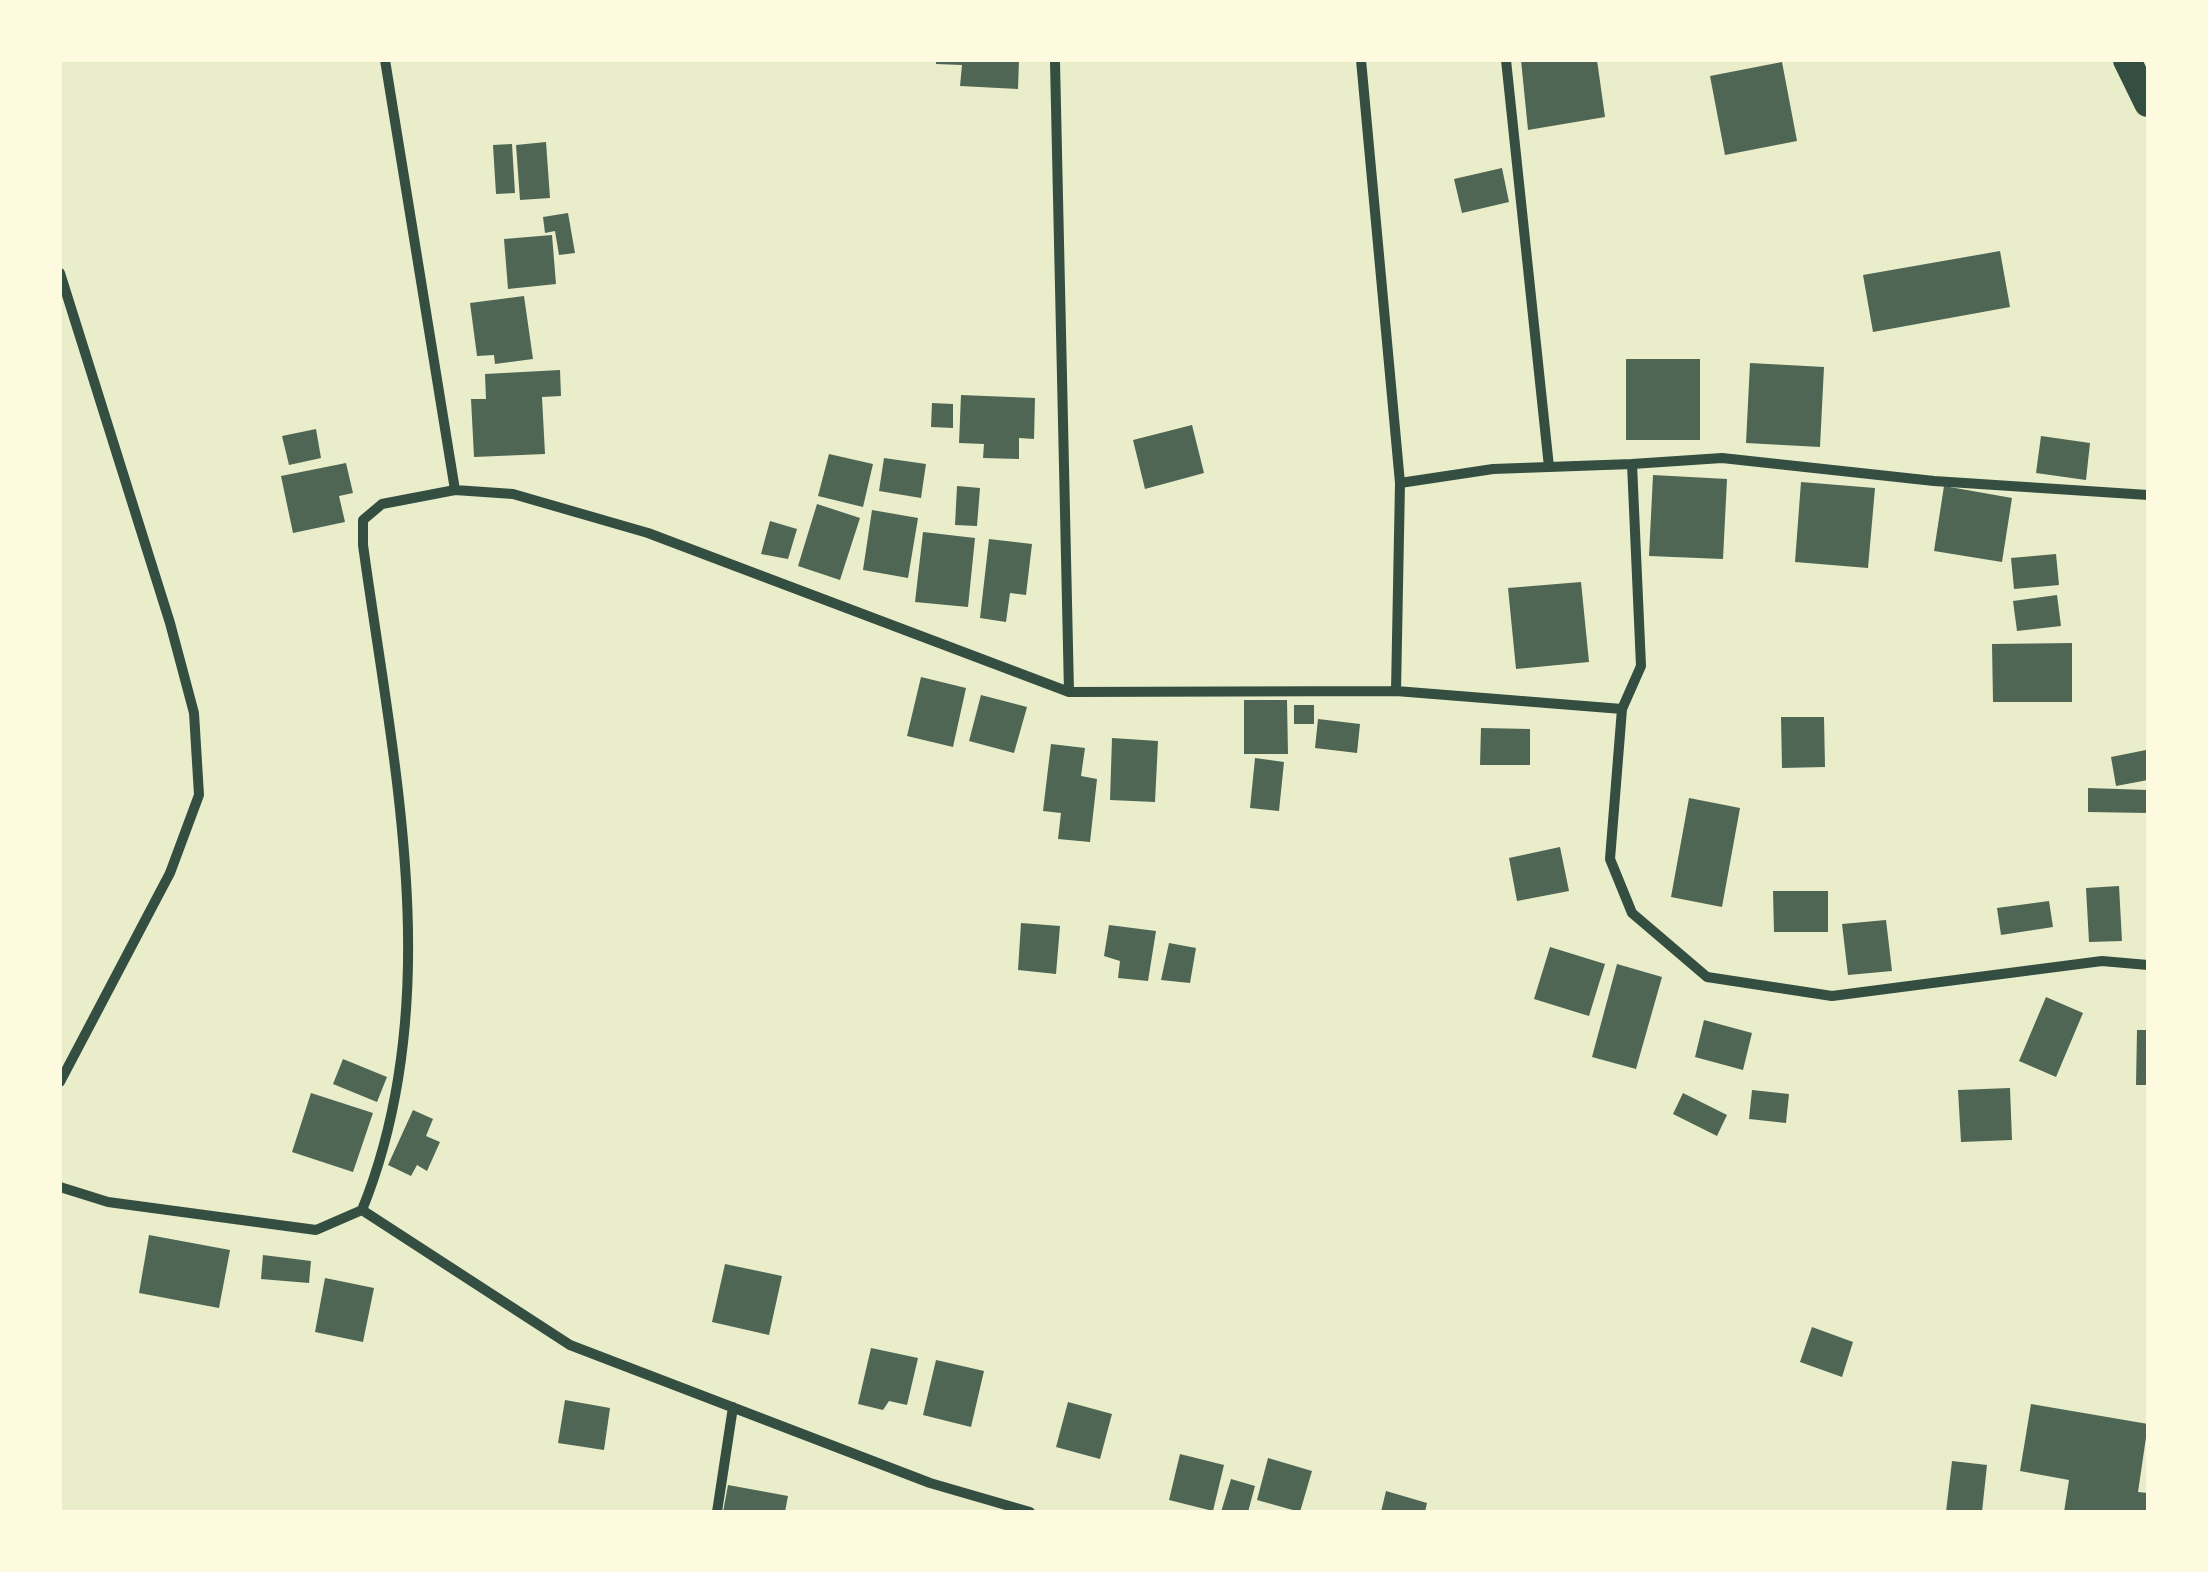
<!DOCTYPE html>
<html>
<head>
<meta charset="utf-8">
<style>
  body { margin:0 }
  #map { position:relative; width:2208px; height:1572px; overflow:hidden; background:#e9edc9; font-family:"Public Sans",sans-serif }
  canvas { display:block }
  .frame { position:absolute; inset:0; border:62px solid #fefae0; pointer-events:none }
</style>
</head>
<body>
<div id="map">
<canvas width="2208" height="1572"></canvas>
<div class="frame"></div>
</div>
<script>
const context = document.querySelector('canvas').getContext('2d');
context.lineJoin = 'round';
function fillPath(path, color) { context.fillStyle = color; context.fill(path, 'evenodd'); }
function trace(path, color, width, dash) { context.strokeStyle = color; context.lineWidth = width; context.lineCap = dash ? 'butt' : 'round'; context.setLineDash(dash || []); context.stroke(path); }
fillPath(new Path2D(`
  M 936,60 L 1019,60 L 1018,89 L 960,86 L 962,65 L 936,64 Z
  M 1521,60 L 1597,60 L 1605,117 L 1528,130 Z
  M 1782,62 L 1797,141 L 1725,155 L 1710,76 Z
  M 546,142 L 550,198 L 520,200 L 516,145 Z
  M 512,144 L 515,193 L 496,194 L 493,145 Z
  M 1502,168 L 1509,202 L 1462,213 L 1454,179 Z
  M 568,213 L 575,253 L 559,255 L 555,231 L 545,233 L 543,217 Z
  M 552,235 L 556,284 L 508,289 L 504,239 Z
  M 2000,251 L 2010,307 L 1873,332 L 1863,275 Z
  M 524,296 L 533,359 L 495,364 L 494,355 L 477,356 L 470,303 Z
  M 1626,359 L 1700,359 L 1700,440 L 1626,440 Z
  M 1750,363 L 1824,367 L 1820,447 L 1746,443 Z
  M 560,370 L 561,396 L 542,397 L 545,454 L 474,457 L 471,399 L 486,399 L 485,374 Z
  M 961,395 L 1035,398 L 1034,439 L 1019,438 L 1019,459 L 983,458 L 984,444 L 959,443 Z
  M 932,403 L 953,404 L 953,428 L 931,427 Z
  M 1192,425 L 1204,473 L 1145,489 L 1133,440 Z
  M 316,429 L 321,458 L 289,465 L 282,436 Z
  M 2041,436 L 2090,443 L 2086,480 L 2036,473 Z
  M 829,454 L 873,464 L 863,507 L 818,496 Z
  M 884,458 L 926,464 L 921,498 L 879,491 Z
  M 346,463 L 353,493 L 339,496 L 345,522 L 293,533 L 281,476 Z
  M 1653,475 L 1727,479 L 1723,559 L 1649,556 Z
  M 1801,482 L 1875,488 L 1868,568 L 1795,562 Z
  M 957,486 L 980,488 L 977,526 L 955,525 Z
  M 1944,486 L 2012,498 L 2002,562 L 1934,551 Z
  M 817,504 L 860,518 L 840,580 L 798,566 Z
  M 872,510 L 918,518 L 908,578 L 863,570 Z
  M 770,521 L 797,529 L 788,559 L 761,554 Z
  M 923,532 L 975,538 L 968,607 L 915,602 Z
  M 989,539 L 1032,544 L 1026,595 L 1010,593 L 1006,622 L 980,618 Z
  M 2056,554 L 2059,585 L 2014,589 L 2011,558 Z
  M 1581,582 L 1589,662 L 1516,669 L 1508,588 Z
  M 2057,595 L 2061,626 L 2017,631 L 2013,601 Z
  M 2072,643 L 2072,702 L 1993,702 L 1992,644 Z
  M 921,677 L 966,688 L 953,747 L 907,736 Z
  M 981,695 L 1027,707 L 1014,753 L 969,741 Z
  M 1244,700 L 1287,700 L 1288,754 L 1244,754 Z
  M 1294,705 L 1314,705 L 1314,724 L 1294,724 Z
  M 1781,717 L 1824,717 L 1825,767 L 1782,768 Z
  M 1318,719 L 1360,724 L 1357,753 L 1315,748 Z
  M 1481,728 L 1530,729 L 1530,765 L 1480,765 Z
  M 1112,738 L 1158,741 L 1155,802 L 1110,800 Z
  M 1051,744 L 1085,748 L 1081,776 L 1097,779 L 1090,842 L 1058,839 L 1061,813 L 1043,811 Z
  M 2146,750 L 2148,780 L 2116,786 L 2111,757 Z
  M 1255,758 L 1284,762 L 1279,811 L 1250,808 Z
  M 2088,788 L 2148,790 L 2148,813 L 2088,812 Z
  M 1689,798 L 1740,808 L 1722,907 L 1671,897 Z
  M 1560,847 L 1569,891 L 1517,901 L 1509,858 Z
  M 2119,886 L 2122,941 L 2089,942 L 2086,888 Z
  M 1773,891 L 1828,891 L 1828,932 L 1774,932 Z
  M 2049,901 L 2053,927 L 2001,935 L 1997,908 Z
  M 1886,920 L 1892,971 L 1848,975 L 1842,924 Z
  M 1021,923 L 1060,926 L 1056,974 L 1018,970 Z
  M 1109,925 L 1156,931 L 1148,981 L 1118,978 L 1120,961 L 1104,956 Z
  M 1169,943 L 1196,948 L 1190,983 L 1161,980 Z
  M 1550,947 L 1605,964 L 1589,1016 L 1534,999 Z
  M 1617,964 L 1662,977 L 1636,1069 L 1592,1057 Z
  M 2046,997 L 2083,1013 L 2056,1077 L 2019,1061 Z
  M 1704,1020 L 1752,1033 L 1743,1070 L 1695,1057 Z
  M 2137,1030 L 2148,1030 L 2148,1085 L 2136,1085 Z
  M 343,1059 L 387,1077 L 377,1102 L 333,1084 Z
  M 2010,1088 L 2012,1140 L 1961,1142 L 1958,1090 Z
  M 1752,1090 L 1789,1094 L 1786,1123 L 1749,1119 Z
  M 311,1093 L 373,1113 L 353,1172 L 292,1152 Z
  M 1683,1093 L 1727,1115 L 1717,1136 L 1673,1114 Z
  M 413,1110 L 433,1119 L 426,1136 L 440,1142 L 427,1171 L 417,1165 L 411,1176 L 388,1165 Z
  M 149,1235 L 230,1250 L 219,1308 L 139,1293 Z
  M 263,1255 L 311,1261 L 309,1283 L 261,1279 Z
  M 725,1264 L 782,1276 L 769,1335 L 712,1322 Z
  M 325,1278 L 374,1288 L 363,1342 L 315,1332 Z
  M 1812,1327 L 1853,1342 L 1842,1377 L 1800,1362 Z
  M 871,1348 L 918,1358 L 907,1405 L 889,1401 L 883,1410 L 858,1404 Z
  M 936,1360 L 984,1371 L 971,1427 L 923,1415 Z
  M 565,1400 L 610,1408 L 604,1450 L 558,1443 Z
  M 1068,1402 L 1112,1414 L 1100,1459 L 1056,1447 Z
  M 2031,1404 L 2148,1424 L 2138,1492 L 2148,1493 L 2148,1512 L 2064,1512 L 2069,1480 L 2020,1471 Z
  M 1180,1454 L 1224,1465 L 1213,1511 L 1169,1500 Z
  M 1268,1458 L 1312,1471 L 1300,1512 L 1257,1500 Z
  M 1952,1461 L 1987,1465 L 1982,1512 L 1946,1512 Z
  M 1231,1479 L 1255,1486 L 1248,1512 L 1221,1512 Z
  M 728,1485 L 788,1496 L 785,1512 L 723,1512 Z
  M 1386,1491 L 1427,1503 L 1425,1512 L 1381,1512 Z`), '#4f6655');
trace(new Path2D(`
  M 385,60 L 455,490
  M 1361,60 L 1400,483
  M 1506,60 L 1549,467
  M 1055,62 L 1069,692
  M 60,273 L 170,623 L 194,713 L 199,795 L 170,873 L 60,1082
  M 2148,495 L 1934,481 L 1722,458 L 1632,464 L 1641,666 L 1622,709 L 1610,859 L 1632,913 L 1707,977 L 1832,996 L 2102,961 L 2148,965
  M 1396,691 L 1400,483 L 1493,469 L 1632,464
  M 60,1187 L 108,1202 L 316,1230 L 362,1210 L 570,1345 L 930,1483 L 1030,1512
  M 362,1210 C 448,998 393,764 363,545 L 363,520 L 382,504 L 455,490 L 513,494 L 648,533 L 1069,692 L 1396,691 L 1622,709
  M 717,1512 L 733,1407`), '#344e41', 10);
trace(new Path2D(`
  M 2127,60 L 2148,103`), '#344e41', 28);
</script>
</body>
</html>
